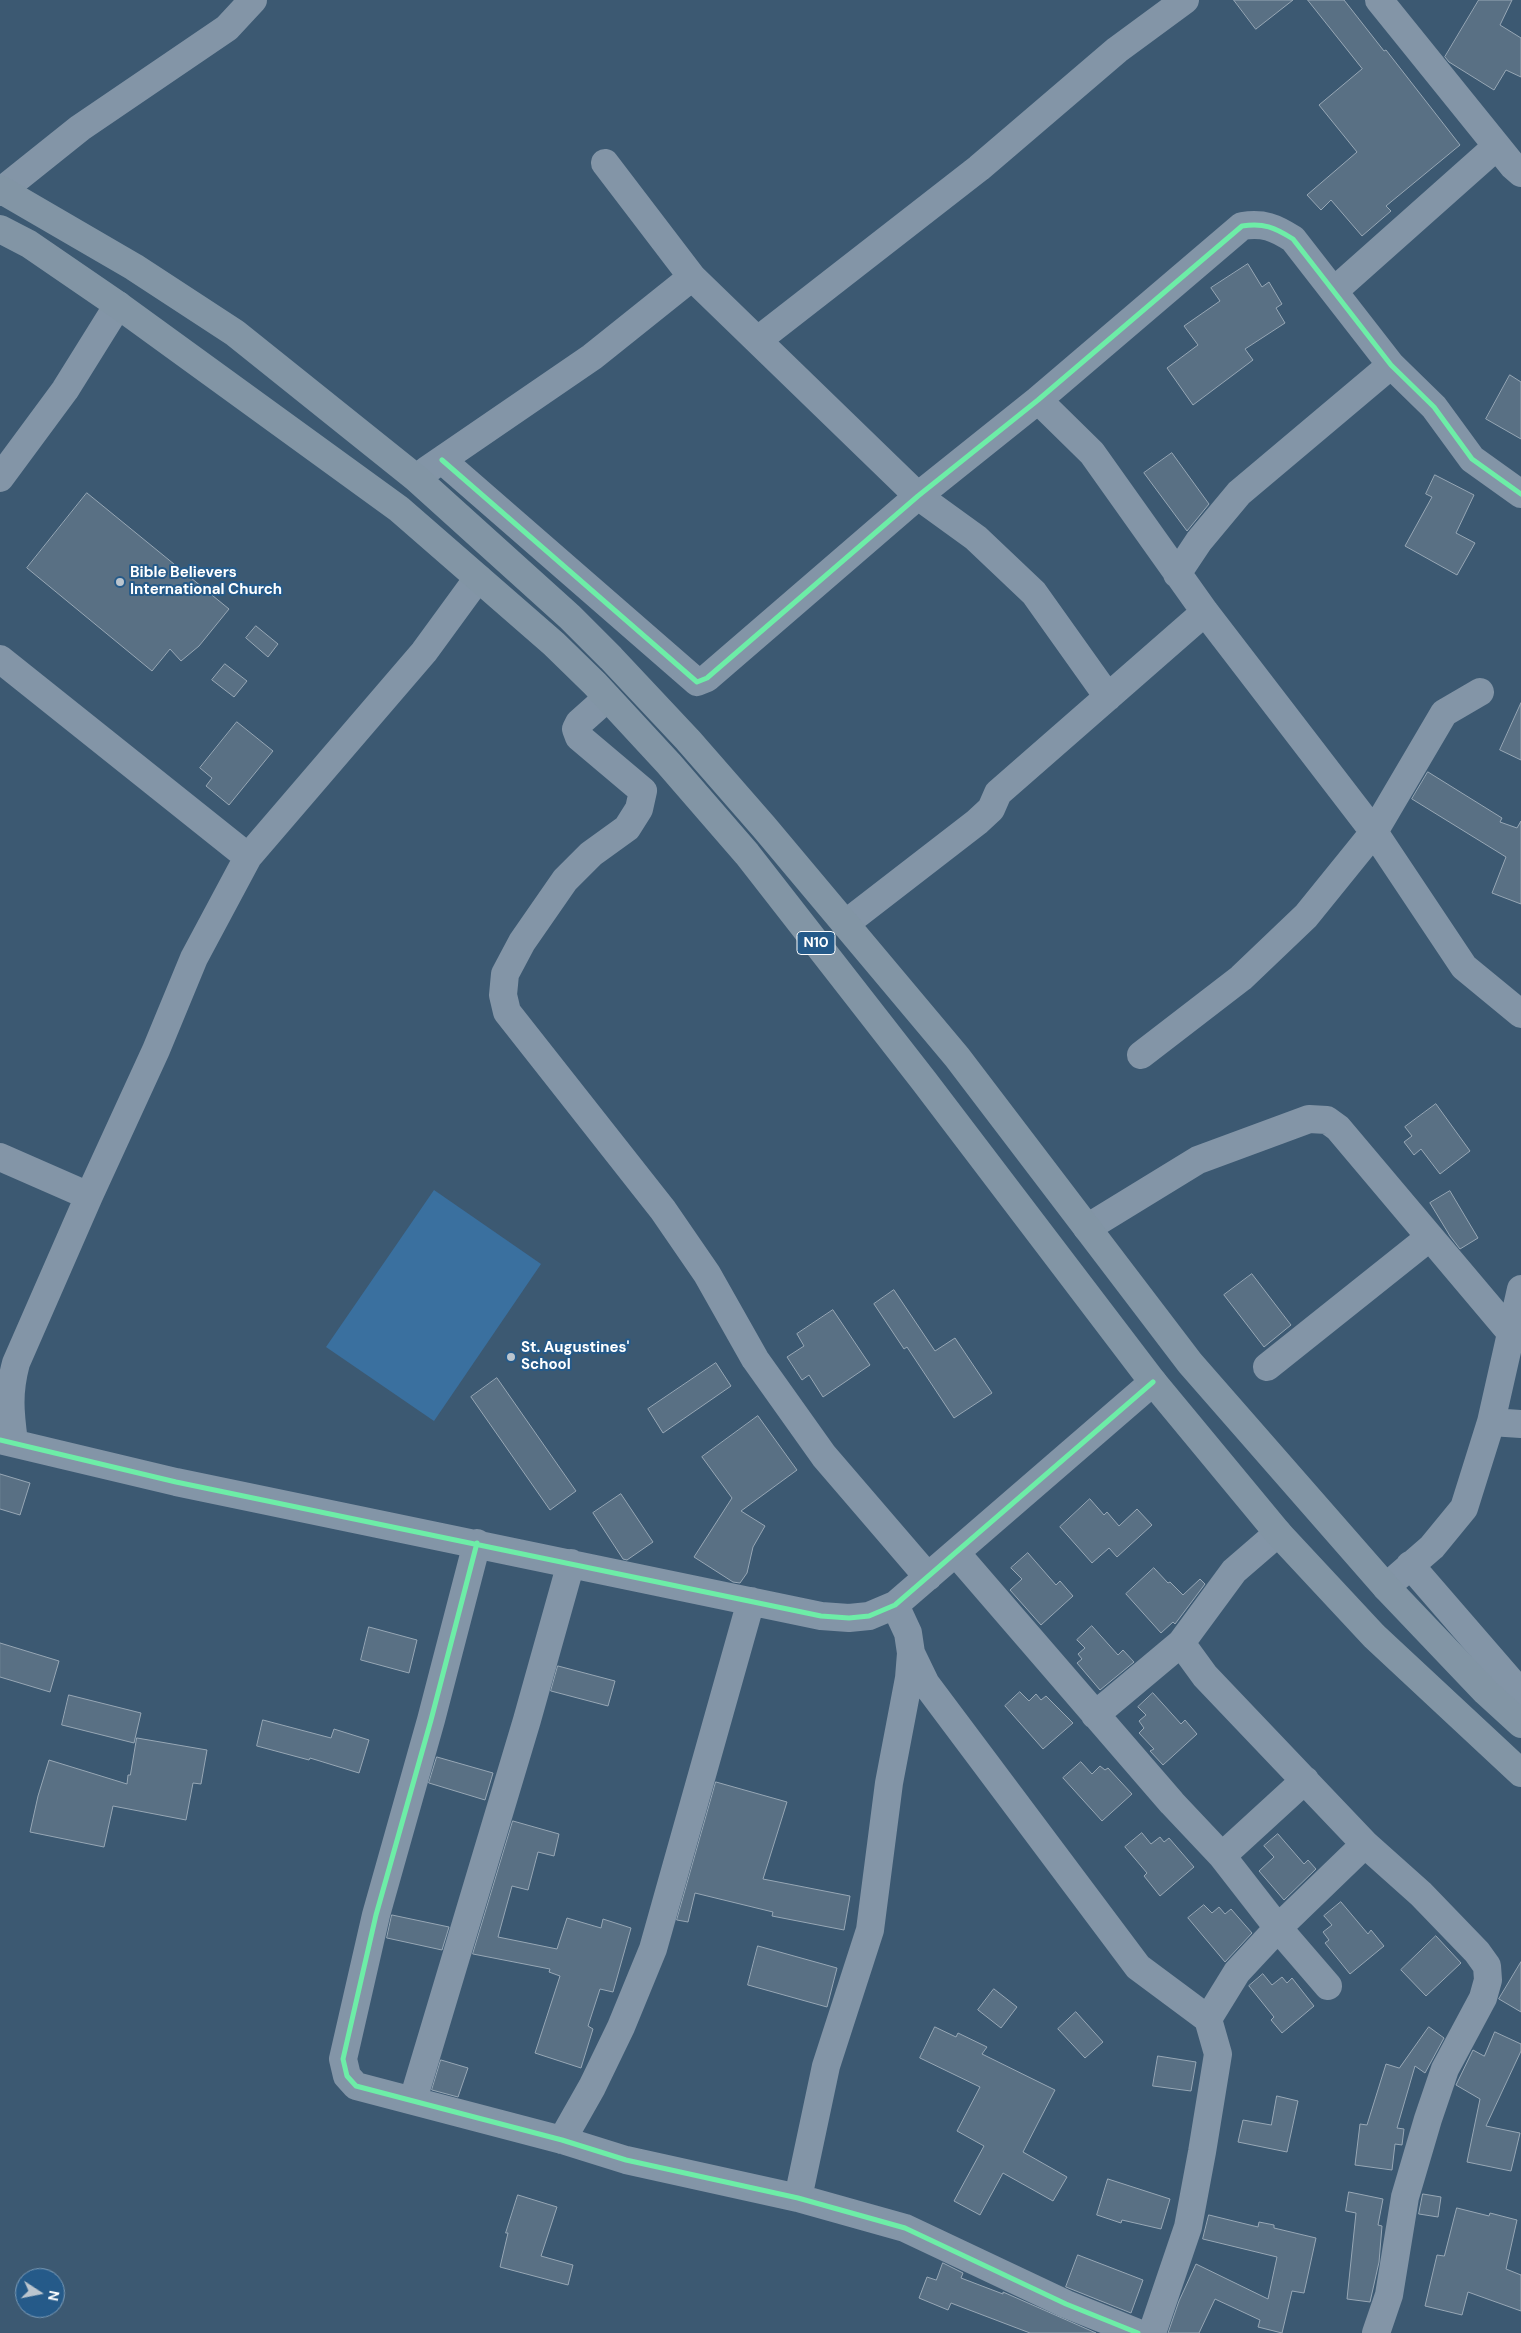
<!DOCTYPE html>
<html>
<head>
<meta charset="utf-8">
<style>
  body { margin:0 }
  #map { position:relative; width:1521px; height:2333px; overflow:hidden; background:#3c5972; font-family:"DM Sans",sans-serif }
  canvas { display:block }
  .north { position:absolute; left:15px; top:2268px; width:50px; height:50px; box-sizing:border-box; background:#255a89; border:1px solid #7c9cb8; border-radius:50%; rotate:101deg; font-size:14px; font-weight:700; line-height:20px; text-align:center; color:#fff }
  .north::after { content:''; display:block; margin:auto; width:18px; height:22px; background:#bbc5ce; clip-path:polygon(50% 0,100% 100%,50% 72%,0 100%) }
</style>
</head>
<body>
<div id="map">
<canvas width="1521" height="2333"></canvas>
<div class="north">N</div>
</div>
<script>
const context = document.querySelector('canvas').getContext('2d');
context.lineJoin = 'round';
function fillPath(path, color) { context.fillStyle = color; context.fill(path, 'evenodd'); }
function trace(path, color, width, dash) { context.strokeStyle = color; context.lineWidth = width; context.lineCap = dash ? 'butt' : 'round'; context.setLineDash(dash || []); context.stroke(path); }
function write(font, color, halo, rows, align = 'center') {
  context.font = font + ' "DM Sans",sans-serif'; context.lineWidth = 4; context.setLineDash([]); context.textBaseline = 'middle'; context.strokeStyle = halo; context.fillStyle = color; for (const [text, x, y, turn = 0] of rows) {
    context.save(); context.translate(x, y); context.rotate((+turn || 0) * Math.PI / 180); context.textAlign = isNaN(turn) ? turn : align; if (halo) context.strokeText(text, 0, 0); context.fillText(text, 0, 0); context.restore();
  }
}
fillPath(new Path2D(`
  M 434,1190 L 541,1264 L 434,1421 L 326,1347 Z`), '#3a709f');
const building = new Path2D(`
  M 1234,0 L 1293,0 L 1256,29 Z
  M 1308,0 L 1344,0 L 1384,51 L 1386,50 L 1460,145 L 1386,206 L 1391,211 L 1362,236 L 1331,200 L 1321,210 L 1307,195 L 1357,152 L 1319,105 L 1362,69 Z
  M 1479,0 L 1512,0 L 1500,25 L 1521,38 L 1521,77 L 1506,70 L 1494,90 L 1449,62 L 1445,57 Z
  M 1248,264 L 1262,287 L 1269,282 L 1282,304 L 1276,308 L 1285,323 L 1245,349 L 1253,360 L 1193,405 L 1167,368 L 1198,345 L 1184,326 L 1220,301 L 1211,288 Z
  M 1510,375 L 1521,382 L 1521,439 L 1486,419 Z
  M 1172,453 L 1209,504 L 1187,531 L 1144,473 Z
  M 1435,475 L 1474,495 L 1456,533 L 1475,543 L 1457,575 L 1405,546 L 1432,497 L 1426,494 Z
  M 87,493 L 229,609 L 199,646 L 181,661 L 170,649 L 152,671 L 27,568 Z
  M 256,626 L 278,644 L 268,657 L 246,638 Z
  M 225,664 L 247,681 L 234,697 L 212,680 Z
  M 1521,703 L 1521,760 L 1500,750 Z
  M 237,722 L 273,751 L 229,805 L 206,786 L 212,778 L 200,768 Z
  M 1428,772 L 1502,818 L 1500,822 L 1517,828 L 1521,821 L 1521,904 L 1492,893 L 1506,857 L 1412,799 Z
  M 1436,1104 L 1470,1151 L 1440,1174 L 1421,1149 L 1414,1155 L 1404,1142 L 1412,1136 L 1405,1127 Z
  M 1450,1191 L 1478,1238 L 1460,1249 L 1450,1236 L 1430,1203 Z
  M 1252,1274 L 1291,1325 L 1264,1347 L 1224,1295 Z
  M 894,1290 L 935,1351 L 955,1338 L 992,1393 L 954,1418 L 907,1347 L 904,1349 L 874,1304 Z
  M 833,1310 L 870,1365 L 823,1397 L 809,1375 L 802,1380 L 787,1357 L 804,1346 L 797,1334 Z
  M 716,1363 L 731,1386 L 663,1433 L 648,1409 Z
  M 497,1378 L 576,1491 L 550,1510 L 471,1397 Z
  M 758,1416 L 797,1470 L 741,1511 L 765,1526 L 753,1547 L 747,1573 L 740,1583 L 733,1582 L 694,1557 L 732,1498 L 702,1457 Z
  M 0,1474 L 30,1483 L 20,1515 L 0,1509 Z
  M 621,1494 L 653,1542 L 627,1560 L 623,1559 L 593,1513 Z
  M 1090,1499 L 1104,1515 L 1107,1512 L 1119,1526 L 1137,1509 L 1152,1525 L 1117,1557 L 1109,1548 L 1092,1563 L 1060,1527 Z
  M 1028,1553 L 1056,1585 L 1060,1581 L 1073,1596 L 1041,1625 L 1010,1590 L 1022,1579 L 1011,1568 Z
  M 1154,1568 L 1168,1583 L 1170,1582 L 1183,1595 L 1200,1579 L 1205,1584 L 1175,1624 L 1173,1622 L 1161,1633 L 1126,1594 Z
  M 1092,1626 L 1118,1655 L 1123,1650 L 1134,1662 L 1100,1690 L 1077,1663 L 1082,1659 L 1078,1654 L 1085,1648 L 1077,1640 Z
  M 369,1627 L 417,1640 L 409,1673 L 361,1660 Z
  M 0,1643 L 59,1661 L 50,1692 L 0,1677 Z
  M 558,1666 L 615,1681 L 608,1706 L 551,1691 Z
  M 1020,1692 L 1029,1701 L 1036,1694 L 1041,1700 L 1046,1696 L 1073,1723 L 1043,1749 L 1005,1706 Z
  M 1153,1693 L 1181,1724 L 1185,1720 L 1197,1734 L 1163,1765 L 1150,1751 L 1154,1749 L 1139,1733 L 1144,1728 L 1139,1721 L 1146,1715 L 1138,1707 Z
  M 69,1695 L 141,1713 L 134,1743 L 62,1725 Z
  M 263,1720 L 331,1738 L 334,1729 L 369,1740 L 359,1773 L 310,1758 L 309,1760 L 257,1746 Z
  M 137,1738 L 207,1750 L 201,1784 L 193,1783 L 186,1820 L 113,1806 L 104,1847 L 30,1832 L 38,1796 L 49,1760 L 127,1784 L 128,1775 L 130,1775 Z
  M 437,1757 L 493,1773 L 485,1800 L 429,1783 Z
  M 1081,1762 L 1092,1774 L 1100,1766 L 1105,1770 L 1108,1768 L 1132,1794 L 1102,1821 L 1063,1778 Z
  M 716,1782 L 787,1802 L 763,1879 L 850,1896 L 844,1930 L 772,1916 L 773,1912 L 695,1893 L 688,1922 L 677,1920 Z
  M 513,1821 L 559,1834 L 554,1856 L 538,1852 L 528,1890 L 512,1886 L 498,1937 L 557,1949 L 567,1918 L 601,1928 L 603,1919 L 631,1928 L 613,1992 L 600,1989 L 588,2026 L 593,2029 L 581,2068 L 535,2053 L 560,1976 L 549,1972 L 550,1969 L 473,1954 Z
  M 1142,1833 L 1151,1844 L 1160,1837 L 1164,1842 L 1169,1838 L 1194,1867 L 1160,1896 L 1144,1876 L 1147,1873 L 1125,1847 Z
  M 1278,1834 L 1304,1864 L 1308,1860 L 1316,1869 L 1284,1900 L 1259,1871 L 1274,1857 L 1264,1846 Z
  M 1341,1902 L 1368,1934 L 1371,1930 L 1384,1946 L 1350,1974 L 1325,1943 L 1329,1940 L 1323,1932 L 1332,1925 L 1324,1916 Z
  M 1204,1905 L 1212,1913 L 1219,1907 L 1225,1914 L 1231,1909 L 1252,1933 L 1225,1962 L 1188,1918 Z
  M 392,1915 L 449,1927 L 442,1950 L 387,1938 Z
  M 1436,1936 L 1461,1963 L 1426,1996 L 1401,1970 Z
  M 758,1946 L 837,1968 L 827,2007 L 748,1985 Z
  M 1521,1962 L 1521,2012 L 1499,1999 Z
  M 1263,1974 L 1272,1985 L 1282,1977 L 1287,1983 L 1292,1978 L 1314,2006 L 1282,2033 L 1271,2020 L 1274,2017 L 1249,1986 Z
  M 994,1989 L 1017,2007 L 1001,2028 L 978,2010 Z
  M 1076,2012 L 1103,2042 L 1085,2058 L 1058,2029 Z
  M 935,2027 L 956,2037 L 958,2033 L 987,2047 L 982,2054 L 1055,2090 L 1023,2152 L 1067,2177 L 1053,2201 L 1003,2173 L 980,2215 L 954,2201 L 984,2146 L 957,2131 L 980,2087 L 920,2058 Z
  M 1429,2027 L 1444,2038 L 1425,2073 L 1415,2066 L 1397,2128 L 1404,2129 L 1402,2145 L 1395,2144 L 1392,2170 L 1355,2165 L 1360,2124 L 1367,2125 L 1386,2064 L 1399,2068 Z
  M 1495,2032 L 1521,2044 L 1521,2051 L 1486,2126 L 1520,2133 L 1511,2171 L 1467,2162 L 1480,2099 L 1456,2085 L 1473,2050 L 1484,2056 Z
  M 1158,2056 L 1196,2062 L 1191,2091 L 1153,2086 Z
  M 441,2060 L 468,2068 L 458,2097 L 432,2090 Z
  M 1277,2096 L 1298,2101 L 1287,2152 L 1238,2142 L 1243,2120 L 1271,2125 Z
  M 1108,2179 L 1170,2199 L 1161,2229 L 1122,2220 L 1121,2223 L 1097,2215 Z
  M 1349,2192 L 1383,2199 L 1378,2225 L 1382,2226 L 1379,2262 L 1370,2302 L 1347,2299 L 1356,2213 L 1346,2211 Z
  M 1423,2194 L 1441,2197 L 1438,2217 L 1419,2214 Z
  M 518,2195 L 557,2207 L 541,2256 L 573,2265 L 568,2285 L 500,2267 L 508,2233 L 506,2233 Z
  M 1457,2208 L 1489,2216 L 1490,2213 L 1517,2220 L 1506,2269 L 1521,2275 L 1521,2311 L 1468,2292 L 1462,2315 L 1425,2306 L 1437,2255 L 1444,2256 Z
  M 1209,2215 L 1258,2227 L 1259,2222 L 1274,2225 L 1274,2228 L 1316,2238 L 1304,2293 L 1292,2291 L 1282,2333 L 1258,2327 L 1260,2320 L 1215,2299 L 1199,2333 L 1168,2333 L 1179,2301 L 1196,2264 L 1268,2299 L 1277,2257 L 1203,2239 Z
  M 1078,2255 L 1143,2280 L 1131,2313 L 1066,2287 Z
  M 943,2263 L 963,2273 L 961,2278 L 1003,2294 L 1003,2292 L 1096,2333 L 1030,2333 L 951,2303 L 948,2310 L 919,2298 L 927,2277 L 936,2280 Z`);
fillPath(building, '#597084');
trace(building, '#97a7b5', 1);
trace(new Path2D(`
  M 1379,0 L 1513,166 L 1521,173
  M 605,163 L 692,277 L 918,496 L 976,538 L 1034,593 L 1108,697
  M 0,192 L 80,128 L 227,28 L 253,0
  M 1334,291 L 1497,146
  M 758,340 L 979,168 L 1117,50 L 1185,0
  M 1038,400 L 1092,453 L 1205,612 L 1374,832 L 1464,967 L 1521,1014
  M 442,460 L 697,682 L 707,678 L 918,496 L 1038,400 L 1242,226 C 1264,223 1274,227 1293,239 L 1391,365 L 1434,407 L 1472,459 L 1521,494
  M 427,470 L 592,357 L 692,277
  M 0,478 L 65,390 L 118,305
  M 1177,574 L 1199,541 L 1239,493 L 1391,365
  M 0,659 L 248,857
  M 607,698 L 579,723 L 576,729 L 579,737 L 643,791 L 639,809 L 627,828 L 591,854 L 565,880 L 522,942 L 505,974 L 503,995 L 507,1012 L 663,1210 L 707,1274 L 755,1359 L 824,1456 L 928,1577
  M 845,924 L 977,822 L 991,809 L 998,793 L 1205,612
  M 1141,1055 L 1241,978 L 1306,916 L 1374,832 L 1444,713 L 1480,692
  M 0,1157 L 89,1196
  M 1087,1228 L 1198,1160 L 1309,1119 L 1327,1120 L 1338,1128 L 1511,1333
  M 1267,1367 L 1430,1237
  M 1491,1422 L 1521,1424
  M 0,1440 L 176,1482 L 821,1616 L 849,1618 L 869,1616 L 895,1605 L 1153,1382
  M 14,1442 C 10,1412 8,1393 16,1363 L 89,1196 L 156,1050 L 194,958 L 248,857 L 424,652 L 478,578
  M 477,1543 L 431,1720 L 376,1915 L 343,2059 L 347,2076 L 356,2086 L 562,2140 L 626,2160 L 798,2198 L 905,2228 L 1066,2304 L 1138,2333
  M 956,1553 L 1172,1803 L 1222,1856 L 1278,1928 L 1328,1986
  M 1410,1565 L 1521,1693
  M 1386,1587 L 1432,1547 L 1464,1508 L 1491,1422 L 1521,1289
  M 1181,1643 L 1205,1676 L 1365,1844 L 1421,1894 L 1477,1952 L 1487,1966 L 1488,1980 L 1483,1998 L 1445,2069 L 1428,2119 L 1405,2197 L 1389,2295 L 1376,2333
  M 911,1653 L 926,1684 L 1138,1967 L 1208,2019
  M 1095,1715 L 1181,1643 L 1234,1571 L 1278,1533
  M 1222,1856 L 1305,1780
  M 413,2100 L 527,1720 L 571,1563
  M 562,2140 L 592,2087 L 621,2027 L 653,1949 L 751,1601
  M 798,2198 L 826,2066 L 870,1930 L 889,1783 L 909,1678 L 911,1653 L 908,1633 L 895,1605
  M 1152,2333 L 1188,2227 L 1202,2152 L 1218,2054 L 1208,2019 L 1237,1972 L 1278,1928 L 1365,1844`), '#8395a7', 28);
trace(new Path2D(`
  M 0,189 L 134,267 L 235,333 L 416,478 L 570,617 L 611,658 L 688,740 L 764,827 L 957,1057 L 1190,1363 L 1386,1587 L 1486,1692 L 1521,1724
  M 0,229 L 29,244 L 118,305 L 399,509 L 554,644 L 595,684 L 669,764 L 747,854 L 924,1081 L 1153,1382 L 1278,1533 L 1374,1636 L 1521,1773`), '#8295a5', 28);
trace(new Path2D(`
  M 442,460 L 697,682 L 707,678 L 918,496 L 1038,400 L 1242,226 C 1264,223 1274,227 1293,239 L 1391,365 L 1434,407 L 1472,459 L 1521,494
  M 0,1440 L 176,1482 L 821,1616 L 849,1618 L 869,1616 L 895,1605 L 1153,1382
  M 477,1543 L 431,1720 L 376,1915 L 343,2059 L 347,2076 L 356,2086 L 562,2140 L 626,2160 L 798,2198 L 905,2228 L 1066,2304 L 1138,2333`), '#6deda7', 5);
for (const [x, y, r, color] of [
  [120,582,5,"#bbc5ce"],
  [511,1357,5,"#bbc5ce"]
]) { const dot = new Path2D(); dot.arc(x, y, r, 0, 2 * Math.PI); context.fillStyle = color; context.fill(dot); trace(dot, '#255a89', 2); }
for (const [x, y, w] of [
  [816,943,38]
]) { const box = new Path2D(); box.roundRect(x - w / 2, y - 11.5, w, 23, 4); context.fillStyle = '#255a89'; context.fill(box); trace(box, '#fff', 1); }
write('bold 14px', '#fff', null, [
  ["N10",816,943]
]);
write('bold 15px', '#fff', '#255a89', [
  ["Bible Believers",130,573],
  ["International Church",130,590],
  ["St. Augustines'",521,1348],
  ["School",521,1365]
], 'left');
</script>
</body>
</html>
